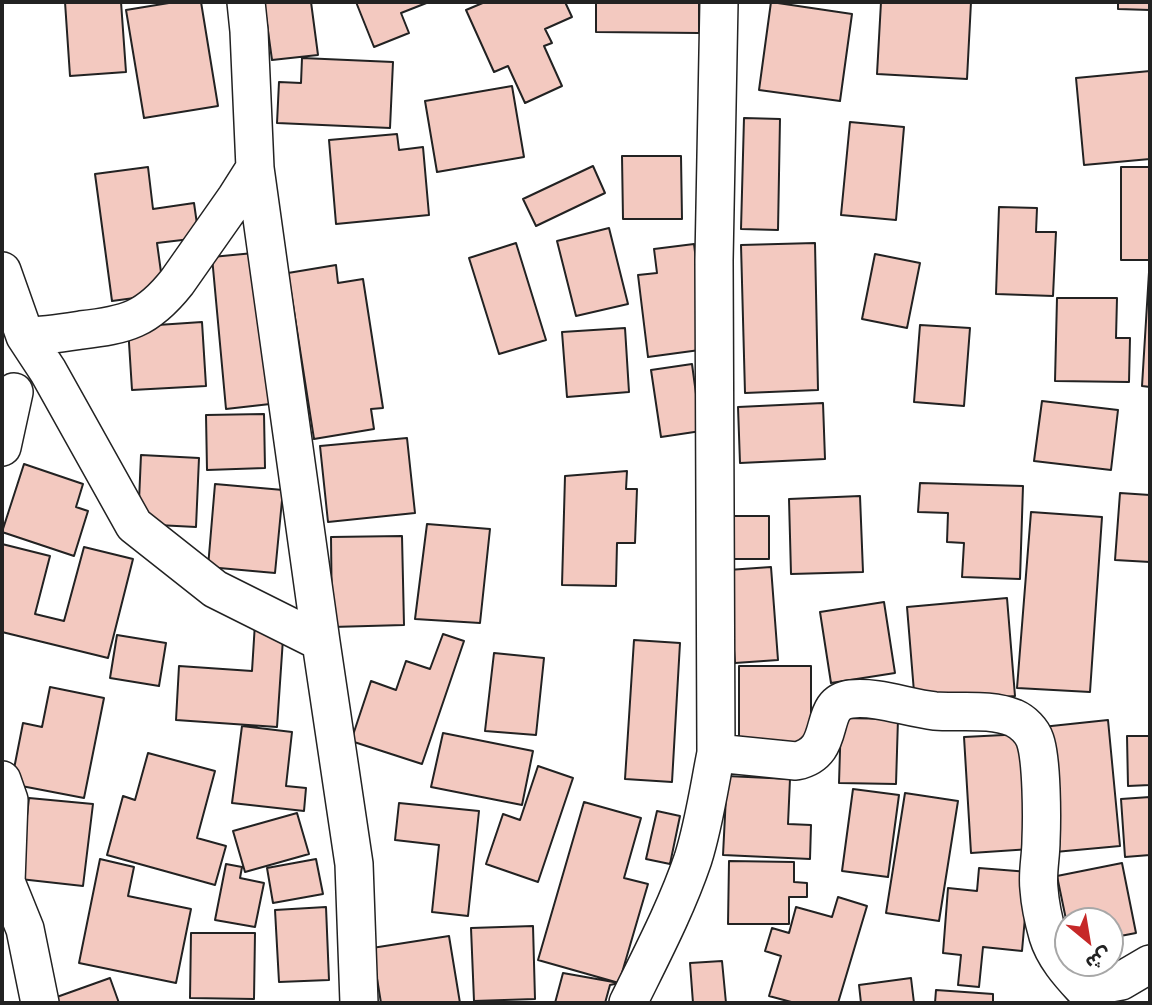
<!DOCTYPE html>
<html>
<head>
<meta charset="utf-8">
<style>
  body { margin:0 }
  #map { position:relative; width:1152px; height:1005px; overflow:hidden; background:#fff; font-family:Inter,"Noto Sans Arabic",sans-serif }
  canvas { display:block }
  .frame { position:absolute; inset:0; border:4px solid #222; pointer-events:none }
  .north { position:absolute; left:1054px; top:907px; width:70px; height:70px; box-sizing:border-box; background:#fff; border:2px solid #a7a7a7; border-radius:50%; rotate:150deg; font-size:19px; font-weight:700; line-height:28px; text-align:center; color:#222 }
  .north::after { content:''; display:block; margin:auto; width:24px; height:32px; background:#c62828; clip-path:polygon(50% 0,100% 100%,50% 72%,0 100%) }
</style>
</head>
<body>
<div id="map">
<canvas width="1152" height="1005"></canvas>
<div class="frame"></div>
<div class="north">ش</div>
</div>
<script>
const context = document.querySelector('canvas').getContext('2d');
context.lineJoin = 'round';
function fillPath(path, color) { context.fillStyle = color; context.fill(path, 'evenodd'); }
function trace(path, color, width, dash) { context.strokeStyle = color; context.lineWidth = width; context.lineCap = dash ? 'butt' : 'round'; context.setLineDash(dash || []); context.stroke(path); }
const building = new Path2D(`
  M 65,2 L 121,2 L 126,72 L 70,76 Z
  M 175,2 L 201,2 L 218,106 L 144,118 L 126,10 Z
  M 264,2 L 311,2 L 318,55 L 272,60 Z
  M 356,2 L 429,2 L 401,13 L 409,33 L 374,47 Z
  M 485,2 L 565,2 L 572,17 L 545,29 L 552,43 L 544,46 L 562,86 L 525,103 L 508,66 L 494,72 L 466,10 Z
  M 596,2 L 699,2 L 699,33 L 596,32 Z
  M 771,2 L 852,14 L 840,101 L 759,90 Z
  M 881,2 L 971,2 L 967,79 L 877,74 Z
  M 1118,2 L 1150,2 L 1150,10 L 1118,9 Z
  M 302,58 L 393,62 L 390,128 L 277,123 L 279,82 L 301,83 Z
  M 1150,71 L 1150,159 L 1084,165 L 1076,78 Z
  M 512,86 L 524,157 L 437,172 L 425,101 Z
  M 744,118 L 780,119 L 778,230 L 741,229 Z
  M 850,122 L 904,127 L 896,220 L 841,215 Z
  M 397,134 L 399,150 L 423,147 L 429,215 L 336,224 L 329,140 Z
  M 622,156 L 681,156 L 682,219 L 623,219 Z
  M 593,166 L 605,193 L 536,226 L 523,199 Z
  M 148,167 L 153,209 L 194,203 L 199,238 L 157,243 L 164,294 L 112,301 L 95,174 Z
  M 1121,167 L 1150,167 L 1150,260 L 1121,260 Z
  M 999,207 L 1037,208 L 1036,232 L 1056,232 L 1053,296 L 996,294 Z
  M 609,228 L 628,304 L 576,316 L 557,241 Z
  M 516,243 L 546,340 L 499,354 L 469,258 Z
  M 815,243 L 818,390 L 745,393 L 741,245 Z
  M 694,244 L 707,349 L 648,357 L 638,275 L 657,273 L 654,249 Z
  M 264,252 L 279,403 L 226,409 L 212,257 Z
  M 875,254 L 920,263 L 907,328 L 862,319 Z
  M 336,265 L 338,283 L 363,279 L 383,408 L 371,409 L 374,429 L 314,439 L 288,273 Z
  M 1149,272 L 1150,272 L 1150,387 L 1142,386 Z
  M 1057,298 L 1117,298 L 1116,338 L 1130,338 L 1129,382 L 1055,381 Z
  M 202,322 L 206,386 L 132,390 L 128,327 Z
  M 920,325 L 970,328 L 964,406 L 914,402 Z
  M 625,328 L 629,392 L 567,397 L 562,332 Z
  M 692,364 L 701,431 L 661,437 L 651,370 Z
  M 1042,401 L 1118,410 L 1111,470 L 1034,461 Z
  M 823,403 L 825,459 L 740,463 L 738,407 Z
  M 264,414 L 265,468 L 207,470 L 206,415 Z
  M 407,438 L 415,513 L 328,522 L 320,446 Z
  M 141,455 L 199,458 L 196,527 L 138,524 Z
  M 24,464 L 83,484 L 76,507 L 88,511 L 74,556 L 2,532 Z
  M 627,471 L 626,489 L 637,489 L 635,543 L 617,543 L 616,586 L 562,585 L 565,476 Z
  M 920,483 L 1023,486 L 1020,579 L 962,577 L 964,543 L 947,542 L 948,513 L 918,512 Z
  M 215,484 L 283,490 L 275,573 L 208,567 Z
  M 1120,493 L 1150,495 L 1150,562 L 1115,560 Z
  M 860,496 L 863,572 L 791,574 L 789,499 Z
  M 1031,512 L 1102,517 L 1090,692 L 1017,688 Z
  M 730,516 L 769,516 L 769,559 L 730,559 Z
  M 427,524 L 490,529 L 480,623 L 415,619 Z
  M 402,536 L 404,625 L 332,627 L 331,537 Z
  M 2,544 L 50,556 L 35,614 L 64,621 L 84,547 L 133,559 L 108,658 L 2,632 Z
  M 771,567 L 778,660 L 735,663 L 728,570 Z
  M 1007,598 L 1015,696 L 915,704 L 907,607 Z
  M 884,602 L 895,673 L 831,683 L 820,612 Z
  M 255,623 L 284,624 L 277,727 L 176,720 L 179,666 L 252,671 Z
  M 443,634 L 464,641 L 422,764 L 351,741 L 371,681 L 396,690 L 406,661 L 430,669 Z
  M 117,635 L 166,643 L 159,686 L 110,678 Z
  M 634,640 L 680,643 L 672,782 L 625,779 Z
  M 494,653 L 544,658 L 536,735 L 485,731 Z
  M 739,666 L 811,666 L 811,747 L 739,747 Z
  M 50,687 L 104,698 L 84,798 L 11,784 L 23,723 L 42,727 Z
  M 841,718 L 898,719 L 896,784 L 839,783 Z
  M 1108,720 L 1120,846 L 1055,852 L 1042,727 Z
  M 242,726 L 292,732 L 286,786 L 306,788 L 304,811 L 232,803 Z
  M 443,733 L 533,751 L 522,805 L 431,787 Z
  M 1024,734 L 1031,849 L 971,853 L 964,737 Z
  M 1127,736 L 1150,736 L 1150,785 L 1128,786 Z
  M 148,753 L 215,771 L 197,838 L 226,846 L 215,885 L 107,855 L 123,796 L 135,800 Z
  M 538,766 L 573,778 L 538,882 L 486,864 L 503,814 L 520,820 Z
  M 727,776 L 790,779 L 788,824 L 811,825 L 810,859 L 723,855 Z
  M 853,789 L 899,795 L 888,877 L 842,871 Z
  M 905,793 L 958,801 L 939,921 L 886,913 Z
  M 1150,797 L 1150,855 L 1125,857 L 1121,799 Z
  M 29,798 L 93,804 L 83,886 L 20,879 Z
  M 584,802 L 641,818 L 624,878 L 648,884 L 619,983 L 538,960 Z
  M 399,803 L 479,811 L 468,916 L 432,912 L 439,845 L 395,840 Z
  M 657,811 L 680,816 L 670,864 L 646,859 Z
  M 297,813 L 309,854 L 245,872 L 233,831 Z
  M 100,859 L 134,867 L 128,896 L 191,909 L 176,983 L 79,963 Z
  M 316,859 L 323,894 L 273,903 L 267,868 Z
  M 729,861 L 794,862 L 794,882 L 807,883 L 807,897 L 789,897 L 789,924 L 728,924 Z
  M 1122,863 L 1136,933 L 1110,938 L 1110,921 L 1068,921 L 1068,929 L 1057,876 Z
  M 226,864 L 242,867 L 240,878 L 264,883 L 255,927 L 215,920 Z
  M 979,868 L 1029,872 L 1022,951 L 983,947 L 979,987 L 958,985 L 961,955 L 943,953 L 948,888 L 977,891 Z
  M 838,897 L 867,906 L 838,1003 L 795,1003 L 769,996 L 781,956 L 765,951 L 772,928 L 789,933 L 796,907 L 832,917 Z
  M 326,907 L 329,980 L 279,982 L 275,910 Z
  M 533,926 L 535,999 L 474,1001 L 471,928 Z
  M 191,933 L 255,933 L 254,999 L 190,998 Z
  M 449,936 L 460,1003 L 381,1003 L 372,948 Z
  M 722,961 L 726,1003 L 693,1003 L 690,963 Z
  M 563,973 L 619,983 L 610,985 L 605,1003 L 555,1003 Z
  M 110,978 L 119,1003 L 55,1003 L 54,998 Z
  M 911,978 L 914,1003 L 861,1003 L 859,985 Z
  M 936,990 L 993,994 L 993,1003 L 935,1003 Z`);
fillPath(building, '#f3c9c0');
trace(building, '#222', 2);
const minor = new Path2D(`
  M 246,2 L 249,31 L 255,168 L 321,642 L 354,864 L 359,1003
  M 2,271 L 25,336 L 48,371 L 134,525 L 215,589 L 321,642
  M 25,336 C 44,336 62,333 81,330 C 126,325 147,320 177,282 L 236,198 L 255,168
  M 2,447 L 14,392
  M 716,753 L 796,761 C 840,752 815,703 851,699 C 878,696 907,708 935,711 C 960,713 990,708 1014,718 C 1023,722 1032,731 1035,740 C 1042,760 1042,818 1041,841 C 1041,857 1037,873 1039,889 C 1040,904 1044,922 1048,936 C 1054,956 1069,973 1083,988 L 1121,981 L 1150,964
  M 2,780 L 9,800 L 6,882 L 25,929 L 40,1003
  M 628,1003 C 651,956 676,909 693,859 C 704,824 709,788 716,753 L 714,260 L 719,2`);
trace(minor, '#222', 40);
trace(minor, '#fff', 37);
</script>
</body>
</html>
